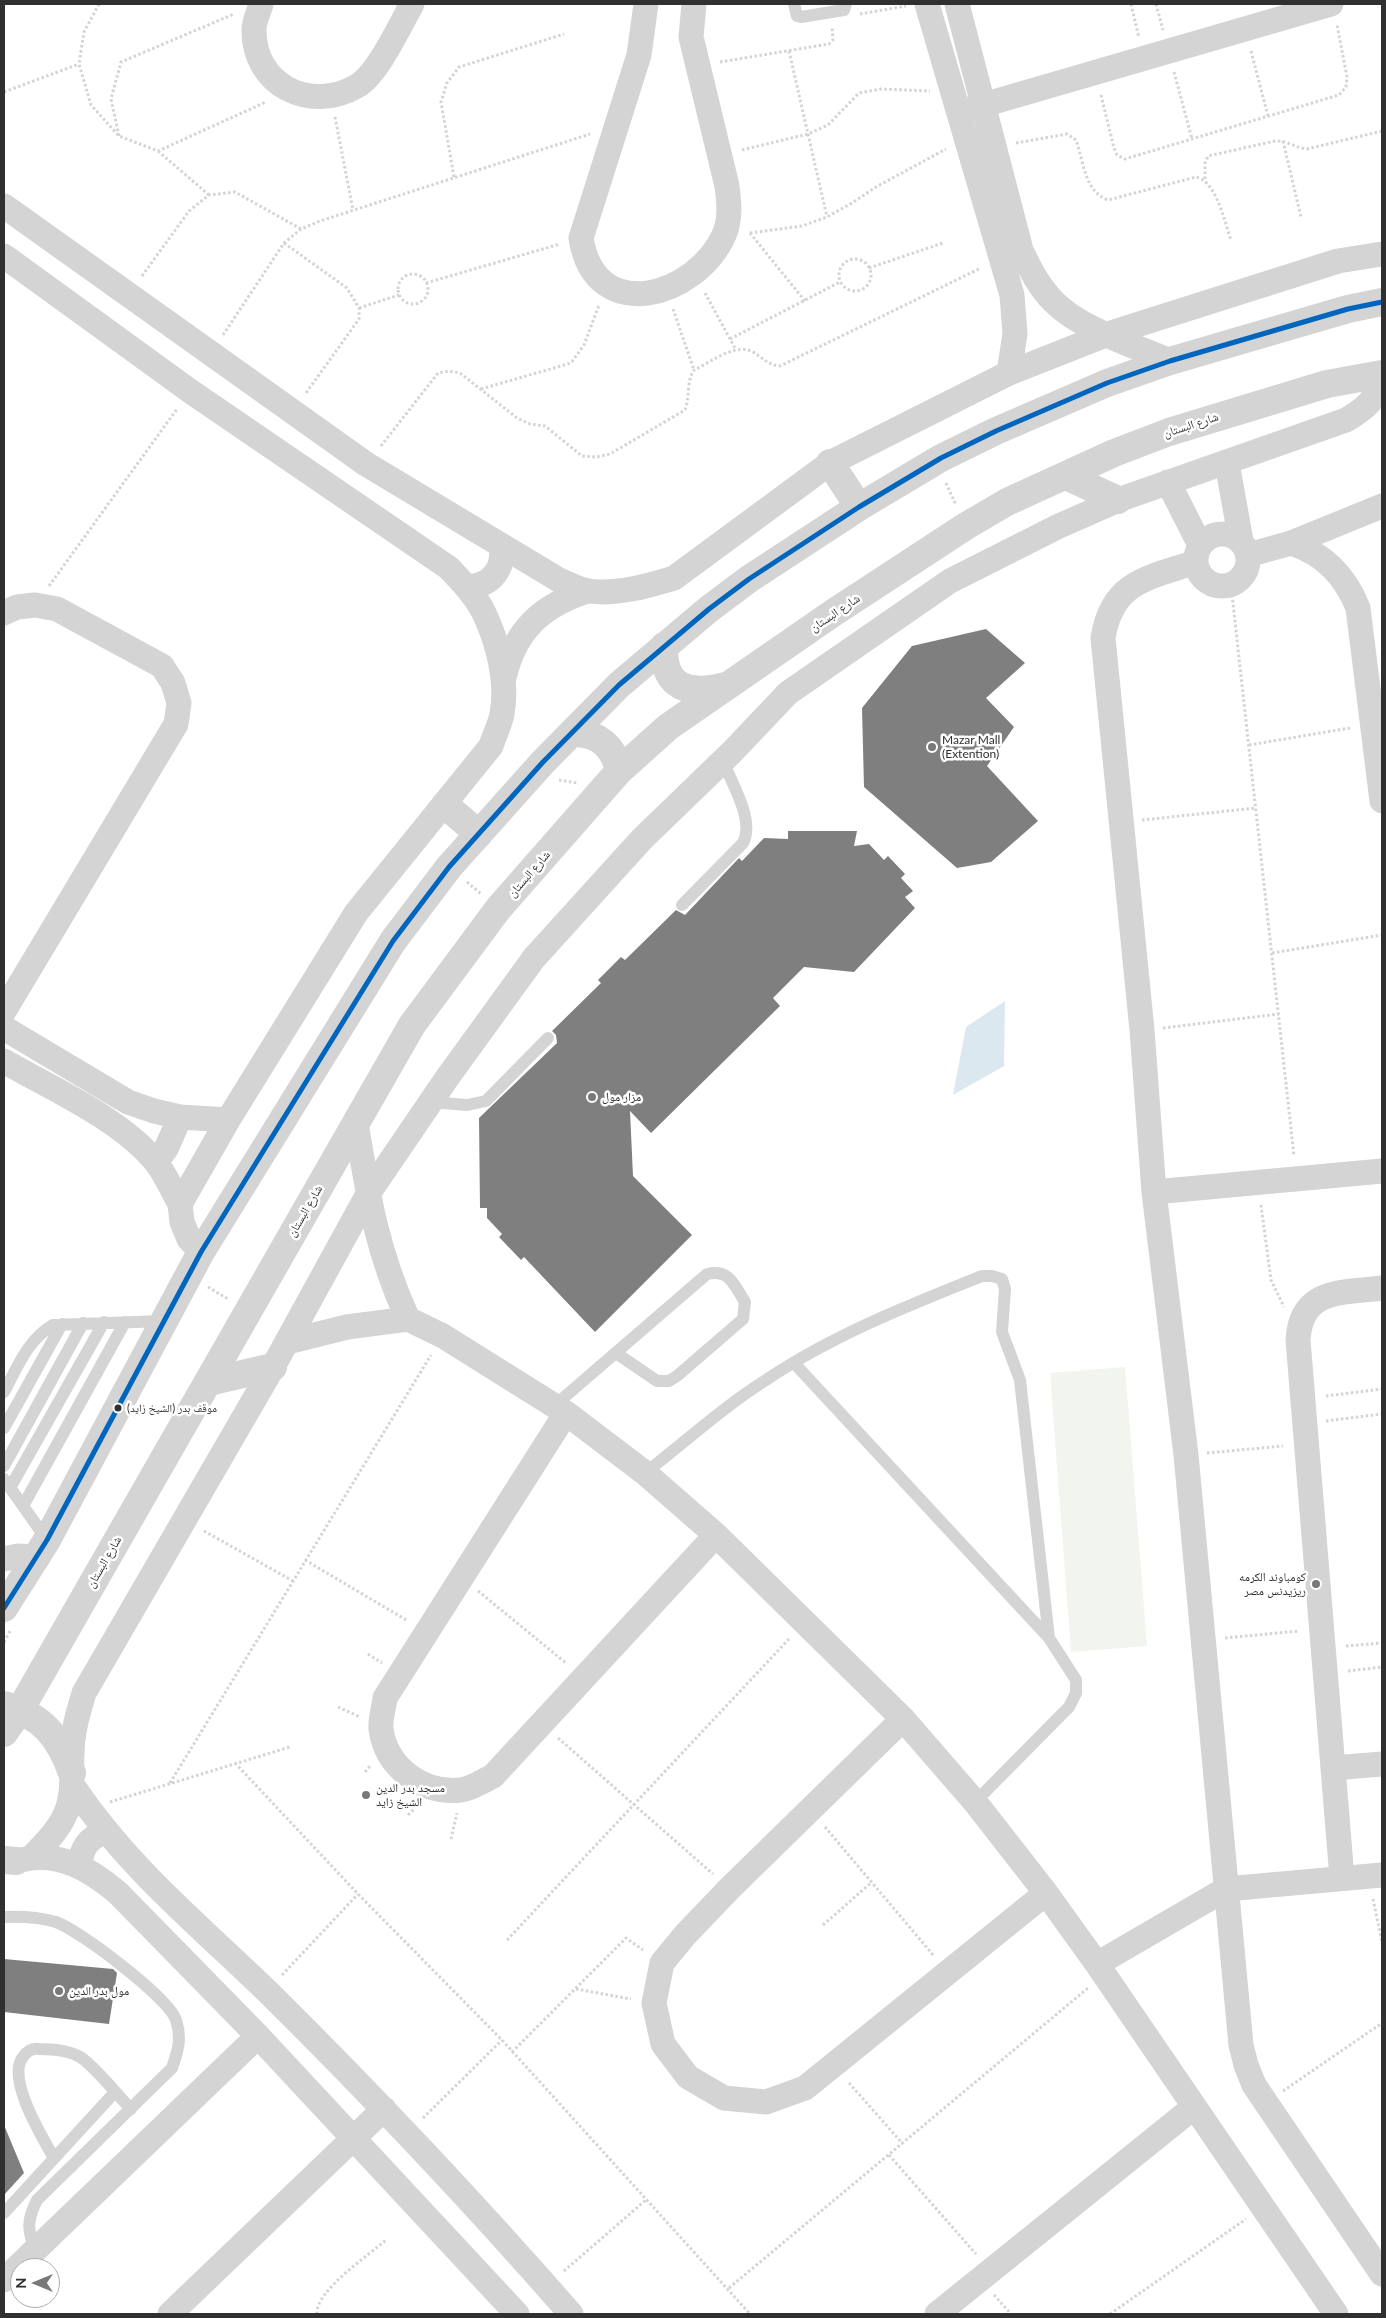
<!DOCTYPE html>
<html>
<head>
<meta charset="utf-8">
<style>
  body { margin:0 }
  #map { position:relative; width:1386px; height:2318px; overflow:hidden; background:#fff; font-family:Lato,sans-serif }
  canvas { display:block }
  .frame { position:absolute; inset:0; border:5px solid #303030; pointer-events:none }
  .north { position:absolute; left:10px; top:2258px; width:50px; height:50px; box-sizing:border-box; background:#fff; border:1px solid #acacac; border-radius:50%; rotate:270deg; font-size:14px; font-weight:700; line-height:20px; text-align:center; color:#303030 }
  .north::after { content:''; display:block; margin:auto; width:18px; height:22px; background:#787878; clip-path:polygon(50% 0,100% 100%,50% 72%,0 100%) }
</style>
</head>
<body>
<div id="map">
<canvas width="1386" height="2318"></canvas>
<div class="frame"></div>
<div class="north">N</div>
</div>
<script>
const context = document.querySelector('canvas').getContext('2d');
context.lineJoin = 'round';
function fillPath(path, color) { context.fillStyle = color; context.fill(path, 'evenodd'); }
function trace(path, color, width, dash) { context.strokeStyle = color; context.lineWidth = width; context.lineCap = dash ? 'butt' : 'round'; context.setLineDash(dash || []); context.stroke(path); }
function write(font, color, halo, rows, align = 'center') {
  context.font = font + ' Lato,"Noto Naskh Arabic",sans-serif'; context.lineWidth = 5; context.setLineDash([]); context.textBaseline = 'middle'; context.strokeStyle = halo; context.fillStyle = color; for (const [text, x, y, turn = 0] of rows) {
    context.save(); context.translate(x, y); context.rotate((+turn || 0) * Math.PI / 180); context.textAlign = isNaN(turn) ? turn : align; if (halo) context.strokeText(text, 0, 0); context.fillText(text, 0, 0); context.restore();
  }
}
fillPath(new Path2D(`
  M 1125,1367 L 1147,1646 L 1071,1652 L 1050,1373 Z`), '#f1f5ed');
fillPath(new Path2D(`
  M 1005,1001 L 1004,1066 L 953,1095 L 966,1027 Z`), '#dce8f0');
fillPath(new Path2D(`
  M 986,629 L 1025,663 L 986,698 L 1014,727 L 987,766 L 1038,821 L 991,862 L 957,868 L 864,787 L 862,708 L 912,646 Z
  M 788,831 L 857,831 L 854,846 L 869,844 L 884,860 L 888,856 L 905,874 L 901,878 L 913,891 L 905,897 L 915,908 L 854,972 L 804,967 L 773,998 L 780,1006 L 651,1133 L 630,1111 L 633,1176 L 692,1235 L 595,1332 L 524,1257 L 521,1260 L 499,1237 L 502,1234 L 487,1218 L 487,1208 L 480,1208 L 479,1118 L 557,1043 L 556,1035 L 552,1031 L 601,983 L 598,980 L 621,957 L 625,960 L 676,910 L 685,915 L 739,858 L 742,861 L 764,838 L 788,839 Z
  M 4,1959 L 113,1969 L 117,1973 L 109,2024 L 4,2012 Z
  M 4,2125 L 24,2173 L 4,2195 Z`), '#7f7f7f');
trace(new Path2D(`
  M 99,4 L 84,32 L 79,64 L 91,105 L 119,136 L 158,151 L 266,102
  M 1131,4 L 1139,38
  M 1156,4 L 1163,30
  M 860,14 L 906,6
  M 789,51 L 827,217
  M 1251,51 L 1268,116
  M 720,62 L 829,44 L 833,40 L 832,28
  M 1174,72 L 1192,139
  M 4,92 L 79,64
  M 1101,95 L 1114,148 L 1117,155 L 1125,159 L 1339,95 L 1346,87 L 1347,77 L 1337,25
  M 335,117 L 353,210
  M 119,136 L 111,99 L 121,62 L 234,14
  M 1283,141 L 1301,217
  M 1016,143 L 1067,134 L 1076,140 C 1084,162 1084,191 1108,200 L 1196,177 C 1217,182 1224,221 1231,240
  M 742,150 L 808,134 L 828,125 L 859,93 L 881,89 L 930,91
  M 158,151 L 209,195
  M 454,177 L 441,102 L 447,83 L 459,67 L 564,34
  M 1205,179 L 1205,163 L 1208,156 L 1275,141 C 1287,140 1295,148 1307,149 L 1382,131
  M 750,233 L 802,226 L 827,217 L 852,203 L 876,187 L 946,149
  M 750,233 L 805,301
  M 284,243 L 347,288 L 359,308 L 359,319 L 306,393
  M839 275a16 16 0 1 1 32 0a16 16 0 1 1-32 0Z
  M 869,268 L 943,243
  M398 289a15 15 0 1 1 30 0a15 15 0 1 1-30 0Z
  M 142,276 L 189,211 L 209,195 L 235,192 L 301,229
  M 426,283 L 560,244
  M 705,293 L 736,350
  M 359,308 L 399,295
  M 673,309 L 694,370
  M 223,335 L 284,243 L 301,229 L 320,221 L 590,134
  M 730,339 L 840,282
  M 481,389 L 571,363 L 584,345 L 599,305
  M 381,446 L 438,373 L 449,371 L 460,373 L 517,418 L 530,424 L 545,426 L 582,456 L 596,457 L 610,454 L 685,410 C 690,397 686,382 694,370 C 710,363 735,342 753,352 C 763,358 768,365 780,366 L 981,268
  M 946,483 L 956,505
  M 1231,585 L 1294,1156
  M 49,586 L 177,409
  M 1249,745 L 1350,728
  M 559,780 L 577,783
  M 1142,820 L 1256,808
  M 467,882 L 481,894
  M 1272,953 L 1382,935
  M 1163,1028 L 1279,1014
  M 1261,1205 L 1271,1280 L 1284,1307
  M 208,1287 L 228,1299
  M 1326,1396 L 1382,1389
  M 1326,1421 L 1382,1414
  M 1207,1453 L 1283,1446
  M 204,1531 L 293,1581
  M 305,1560 L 408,1621
  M 478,1591 L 566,1663
  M 1225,1638 L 1299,1631
  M 4,1642 L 10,1631
  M 1346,1646 L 1382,1643
  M 368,1654 L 382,1663
  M 1348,1671 L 1382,1667
  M 338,1707 L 360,1717
  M 558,1738 L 713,1874
  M 235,1763 L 358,1894 L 502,2040 L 750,2314
  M 365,1772 L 371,1765
  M 170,1783 L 431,1355
  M 110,1802 L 290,1747
  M 408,1815 L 418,1805
  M 825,1827 L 934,1956
  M 451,1839 L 457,1813
  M 1373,1899 L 1382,1942
  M 823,1925 L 872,1882
  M 507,1940 L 789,1639
  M 282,1975 L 358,1894
  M 576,1989 L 631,1999
  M 512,2052 L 626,1938 L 643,1950
  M 849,2083 L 903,2144
  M 1283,2091 L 1382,2023
  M 423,2118 L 502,2040
  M 889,2155 L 976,2254
  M 564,2271 L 647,2199
  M 729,2288 L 1088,1988
  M 994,2295 L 1011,2314
  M 317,2314 C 315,2291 369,2255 386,2240
  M 1110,2314 L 1246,2219`), '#d4d4d4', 3, [2.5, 2.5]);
trace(new Path2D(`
  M 794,4 L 797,16 L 801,17 L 844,10 L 846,4
  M 682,905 L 743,843 C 755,820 732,784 723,761
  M 431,1102 L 467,1105 L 486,1101 L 548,1038
  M 794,1363 L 1049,1638 L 1076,1680 L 1076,1693 L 1069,1707 L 975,1802
  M 4,1392 C 17,1368 28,1339 53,1325 L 163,1321
  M 554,1406 L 707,1274 C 730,1269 734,1285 745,1302 L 743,1319 L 677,1376 L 669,1381 L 657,1381 L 616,1353
  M 4,1428 L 62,1324
  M 4,1466 L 83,1323
  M 645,1473 C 685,1442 723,1407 766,1380 C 833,1335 907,1306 982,1276 L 992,1276 L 1002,1279 L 1005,1289 L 1002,1332 L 1020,1380 L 1049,1638
  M 4,1479 L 47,1540
  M 10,1488 L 104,1322
  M 23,1506 L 125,1322
  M 4,1917 C 22,1916 39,1917 56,1922 C 79,1930 169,1998 176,2020 C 182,2038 178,2051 172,2068 L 37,2200 C 27,2220 27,2229 35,2250
  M 54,2158 C 42,2137 6,2078 23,2057 C 27,2051 32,2048 39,2049 C 53,2049 68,2050 80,2057 C 94,2065 118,2096 131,2109
  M 4,2213 L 115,2092`), '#d4d4d4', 12);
trace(new Path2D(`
  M 261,4 C 259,12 254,21 254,29 C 253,86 311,113 357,86 C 378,74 400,25 412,4
  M 646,4 L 639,55 L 581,238 C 595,327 696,297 724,235 C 731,219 729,202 727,186 L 691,37 L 694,4
  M 927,4 L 1012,295 L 1015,334 L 1009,373
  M 957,4 L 1021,250 C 1030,269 1039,287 1054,302 C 1079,328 1135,346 1170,361
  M 959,112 L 1331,4
  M 4,206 L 366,464 L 559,580 C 568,583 579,590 589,591 C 617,595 647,586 674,578 L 830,463 L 1009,373 L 1108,334 L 1338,261 L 1382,254
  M 4,256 L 190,391 L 449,568 C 461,581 476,596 484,613 C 498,642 508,682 502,714 C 500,725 494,736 491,746 L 356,913 L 228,1120 L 180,1204 L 182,1222 L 189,1239 L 201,1252
  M 1227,463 L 1241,541
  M 1168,482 L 1200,545
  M1196 560a26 26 0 1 1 52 0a26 26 0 1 1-52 0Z
  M 1291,543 C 1324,554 1345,575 1358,608 L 1382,801
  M 1248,555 L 1291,543 L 1382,506
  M 1196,562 C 1148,578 1112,581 1103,638 L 1142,1030 L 1154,1192 L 1186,1455 L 1241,2045 L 1246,2065 L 1254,2085 L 1382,2274
  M 467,587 C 491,586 505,569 501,545
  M 4,613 L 17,607 L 35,605 L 57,609 L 162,666 L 173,683 L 179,703 L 176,724 L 4,1011
  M 504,678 C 515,630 541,606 587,591
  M 4,1028 L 128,1102 L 154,1111 L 180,1117 L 228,1120
  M 4,1061 C 52,1089 119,1118 155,1161 C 165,1173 172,1190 180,1204
  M 356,1123 C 368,1195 377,1252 408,1319
  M 156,1162 L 166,1149 L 180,1117
  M 1154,1192 L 1382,1171
  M 287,1342 L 347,1327 L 408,1319 L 443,1336 L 566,1413 L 645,1473 L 716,1535 L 903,1719 L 975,1802 L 1046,1893 L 1097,1964 L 1336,2314
  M 566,1413 L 385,1698 C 384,1708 380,1719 381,1729 C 386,1767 422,1794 461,1790 C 471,1789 483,1781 493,1776 L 716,1535
  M 4,1559 L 18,1556 L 37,1557
  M 903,1719 L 730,1888 L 685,1935 L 662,1963 L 654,2003 L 663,2044 L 688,2077 L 724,2098 L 766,2102 L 805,2088 L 1046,1893
  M 1333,1768 L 1382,1764
  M 73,1786 C 127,1867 199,1925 268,1992 C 373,2096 474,2203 571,2314
  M 32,1857 C 46,1842 62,1827 68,1807 C 74,1789 71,1772 72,1754 C 72,1733 78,1713 84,1693 L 273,1367 L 368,1194 L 447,1078 L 534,958 L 642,839 L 732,752 L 788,693 L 950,581 L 1057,527 L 1118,500 L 1346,420 C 1363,410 1375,401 1382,381
  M 21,1860 C 58,1850 91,1870 118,1893 L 258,2036 L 517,2314
  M 80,1866 C 81,1848 88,1838 105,1832
  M 1342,1878 L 1298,1340 C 1301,1288 1342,1293 1382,1288
  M 1097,1964 L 1226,1889 L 1382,1875
  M 4,2280 L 258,2036
  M 170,2314 L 384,2109
  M 937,2314 L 1194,2107`), '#d4d4d4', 25);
trace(new Path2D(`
  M 830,463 L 859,507
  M 1066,476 L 1118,500
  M 664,646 C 663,689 689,695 725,686
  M 572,733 C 597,732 614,746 619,771
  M 445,805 L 479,834
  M 208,1382 L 273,1367
  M 4,1608 L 47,1540 L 201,1252 L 393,941 L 449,867 L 543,762 L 619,685 L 709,609 L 749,579 L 859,507 L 941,458 L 996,431 L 1107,383 L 1170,361 L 1348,309 L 1382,302
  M 4,1705 C 42,1716 59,1736 72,1773
  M 4,1733 L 20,1710 L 412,1025 L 498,909 L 619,771 L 668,727 L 833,613 L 966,526 L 1007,502 L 1114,453 L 1169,432 L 1327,384 L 1382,374
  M 4,1860 L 16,1861`), '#d4d4d4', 28);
trace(new Path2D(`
  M 4,1608 L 47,1540 L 201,1252 L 393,941 L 449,867 L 543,762 L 619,685 L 709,609 L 749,579 L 859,507 L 941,458 L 996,431 L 1107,383 L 1170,361 L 1348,309 L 1382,302`), '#0065bd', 5);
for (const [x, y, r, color] of [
  [932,747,5,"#787878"],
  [592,1097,5,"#787878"],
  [118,1408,4.5,"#303030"],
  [1316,1584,5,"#787878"],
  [366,1795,5,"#787878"],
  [59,1991,5,"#787878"]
]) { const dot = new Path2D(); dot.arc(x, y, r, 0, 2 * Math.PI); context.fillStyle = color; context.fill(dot); trace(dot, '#fff', 2); }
write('11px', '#303030', '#fff', [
  ["موقف بدر (الشيخ زايد)",127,1408]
], 'left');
write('12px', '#303030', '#fff', [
  ["شارع البستان",1191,425,-18],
  ["شارع البستان",835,613,-34],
  ["شارع البستان",529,874,-49],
  ["شارع البستان",305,1211,-60],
  ["شارع البستان",104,1562,-60]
]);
write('12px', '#303030', '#fff', [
  ["Mazar Mall",942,740],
  ["(Extention)",942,754],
  ["مزار مول",602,1097],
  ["كومباوند الكرمه",1306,1577,"right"],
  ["ريزيدنس مصر",1306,1591,"right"],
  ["مسجد بدر الدين",376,1788],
  ["الشيخ زايد",376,1802],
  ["مول بدر الدين",69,1991]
], 'left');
</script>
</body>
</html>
